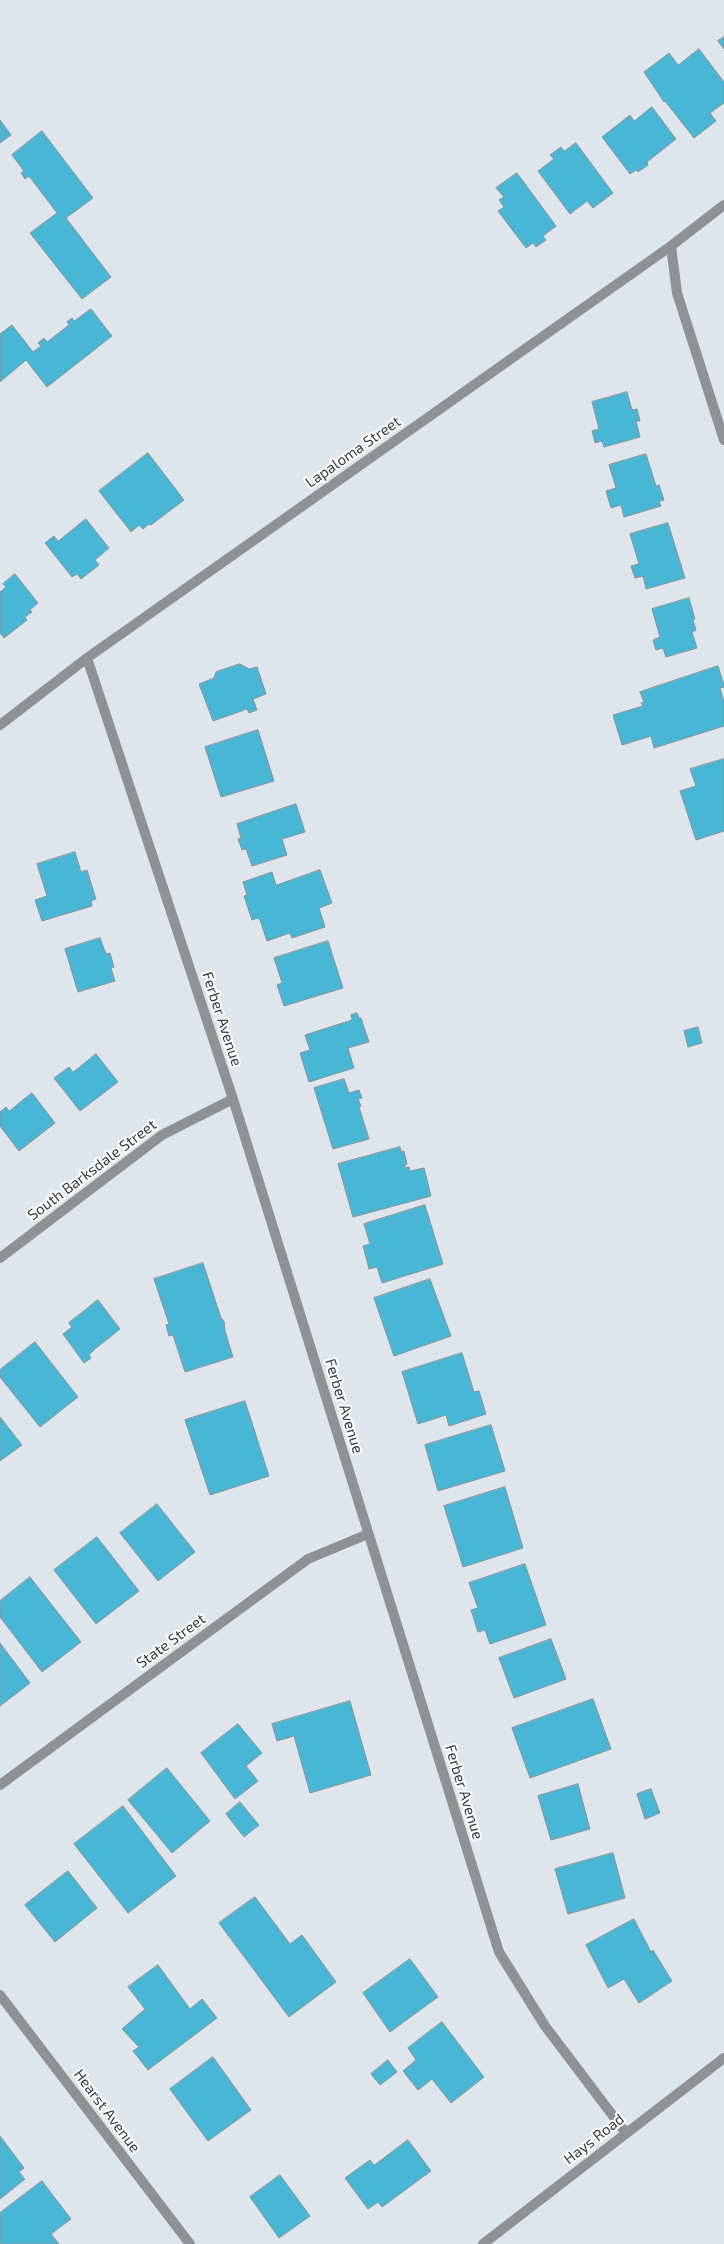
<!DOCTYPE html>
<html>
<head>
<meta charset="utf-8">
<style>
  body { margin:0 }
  canvas { display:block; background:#dfe6eb }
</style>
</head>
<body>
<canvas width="724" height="2244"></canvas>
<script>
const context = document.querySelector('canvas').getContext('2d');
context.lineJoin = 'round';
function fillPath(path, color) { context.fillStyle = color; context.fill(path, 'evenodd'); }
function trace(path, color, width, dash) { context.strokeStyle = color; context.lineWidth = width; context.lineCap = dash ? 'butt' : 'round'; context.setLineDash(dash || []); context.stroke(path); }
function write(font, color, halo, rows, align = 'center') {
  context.font = font + ' "Exo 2",sans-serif'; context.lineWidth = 4; context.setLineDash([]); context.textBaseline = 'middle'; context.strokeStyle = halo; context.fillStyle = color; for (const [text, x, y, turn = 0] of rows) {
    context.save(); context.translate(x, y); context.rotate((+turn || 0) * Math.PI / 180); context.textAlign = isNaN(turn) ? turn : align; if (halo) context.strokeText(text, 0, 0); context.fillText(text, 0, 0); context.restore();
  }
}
const building = new Path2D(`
  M 724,37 L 724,49 L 718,41 Z
  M 699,49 L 724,82 L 724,103 L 710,113 L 716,121 L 694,138 L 665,101 L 664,102 L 644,72 L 669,53 L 678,65 Z
  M 652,107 L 676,139 L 647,162 L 648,165 L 638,172 L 636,170 L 630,174 L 602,137 L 630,115 L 634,121 Z
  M 0,120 L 11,135 L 0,143 Z
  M 42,131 L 93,198 L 66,218 L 111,277 L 82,299 L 30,233 L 57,213 L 29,176 L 25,179 L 21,173 L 24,171 L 12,155 Z
  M 576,143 L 613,193 L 593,208 L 587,201 L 570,214 L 538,171 L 554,159 L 550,155 L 561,147 L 564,151 Z
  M 517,173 L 556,226 L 543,236 L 546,240 L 536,247 L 533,243 L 526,248 L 498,211 L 504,207 L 499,200 L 504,197 L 496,188 Z
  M 91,309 L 112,336 L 47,387 L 26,360 L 0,382 L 0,334 L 12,325 L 33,352 L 41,346 L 38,343 L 44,338 L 47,342 L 69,325 L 67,322 L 72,318 L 74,321 Z
  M 627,392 L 632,410 L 637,409 L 640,421 L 636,421 L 640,437 L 604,447 L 602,441 L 595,443 L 592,431 L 599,429 L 592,402 Z
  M 148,453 L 184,500 L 151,525 L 149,524 L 143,529 L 139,525 L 131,532 L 99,491 Z
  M 646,454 L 656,486 L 659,485 L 664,500 L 659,501 L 661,506 L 624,517 L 621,505 L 611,508 L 606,491 L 616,488 L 609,465 Z
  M 86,519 L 109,548 L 95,560 L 99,565 L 81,579 L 77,574 L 72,577 L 45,543 L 54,536 L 58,541 Z
  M 668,523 L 685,578 L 646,589 L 643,576 L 635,578 L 631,566 L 639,564 L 630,534 Z
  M 15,574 L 38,603 L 30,610 L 32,612 L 25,617 L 27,620 L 4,638 L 0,633 L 0,592 L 6,587 L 3,584 Z
  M 689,598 L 695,619 L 693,620 L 696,630 L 692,632 L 697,648 L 666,657 L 663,648 L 656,650 L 653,640 L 660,637 L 652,609 Z
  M 240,664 L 249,669 L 257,667 L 266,694 L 253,699 L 257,710 L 249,713 L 247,709 L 213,721 L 199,684 L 214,678 L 216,672 Z
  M 718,666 L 724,685 L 724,687 L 720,688 L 724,702 L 724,726 L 654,748 L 651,736 L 622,745 L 613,715 L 643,706 L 641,703 L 644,702 L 640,692 Z
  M 258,730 L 274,781 L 221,797 L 205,747 Z
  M 724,759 L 724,831 L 696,840 L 680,791 L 696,786 L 690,769 Z
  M 296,804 L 305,832 L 282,839 L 287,855 L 252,866 L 246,849 L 242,850 L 238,839 L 241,838 L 237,824 Z
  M 75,852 L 81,872 L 87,870 L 96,899 L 91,901 L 92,906 L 42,921 L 35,900 L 47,896 L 37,864 Z
  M 320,870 L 332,903 L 319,908 L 325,927 L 292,938 L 290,933 L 267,941 L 260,920 L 258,918 L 252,920 L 244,896 L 247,895 L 243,882 L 272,872 L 276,885 Z
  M 100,938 L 106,954 L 110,953 L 114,967 L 111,968 L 115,981 L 78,992 L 65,949 Z
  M 328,941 L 343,988 L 284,1006 L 277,985 L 282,983 L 274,958 Z
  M 357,1013 L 359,1018 L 361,1018 L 369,1042 L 348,1048 L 354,1068 L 309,1082 L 300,1053 L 310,1050 L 305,1035 L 352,1020 L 351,1015 Z
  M 698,1027 L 702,1043 L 688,1047 L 684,1031 Z
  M 96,1054 L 118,1082 L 80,1111 L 54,1078 L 69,1067 L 73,1072 Z
  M 344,1079 L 349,1093 L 359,1090 L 362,1098 L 358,1099 L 361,1106 L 359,1107 L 369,1139 L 333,1149 L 314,1088 Z
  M 32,1093 L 55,1123 L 19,1151 L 0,1126 L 0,1112 L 6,1107 L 9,1111 Z
  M 400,1147 L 401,1152 L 404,1151 L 407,1164 L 405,1165 L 405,1168 L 409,1167 L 410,1171 L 424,1168 L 431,1196 L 353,1217 L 338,1164 Z
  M 425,1205 L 443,1264 L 382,1283 L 377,1267 L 369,1269 L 363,1246 L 370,1244 L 364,1224 Z
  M 203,1263 L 221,1318 L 224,1321 L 225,1331 L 233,1357 L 185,1372 L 173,1335 L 169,1336 L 166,1325 L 169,1324 L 154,1279 Z
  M 430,1279 L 451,1336 L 394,1356 L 374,1298 Z
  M 98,1300 L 120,1329 L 95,1349 L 89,1355 L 91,1358 L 84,1363 L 63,1334 L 72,1327 L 69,1323 Z
  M 35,1342 L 78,1397 L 40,1427 L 0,1377 L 0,1370 Z
  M 462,1353 L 474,1392 L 479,1391 L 486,1414 L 449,1426 L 446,1415 L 418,1424 L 402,1372 Z
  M 245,1401 L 269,1476 L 210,1495 L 185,1420 Z
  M 0,1417 L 22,1445 L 0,1461 Z
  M 491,1425 L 505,1471 L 438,1491 L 425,1445 Z
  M 505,1487 L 523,1548 L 463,1567 L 444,1506 Z
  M 157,1504 L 195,1552 L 158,1581 L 120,1533 Z
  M 97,1537 L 139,1591 L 96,1624 L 54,1570 Z
  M 525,1564 L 546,1625 L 490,1644 L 485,1630 L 478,1632 L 471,1610 L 478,1608 L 469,1583 Z
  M 30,1577 L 81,1642 L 42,1672 L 0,1617 L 0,1601 Z
  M 551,1639 L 566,1679 L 514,1698 L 499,1658 Z
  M 0,1643 L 30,1683 L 0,1706 Z
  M 593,1699 L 611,1749 L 530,1778 L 512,1728 Z
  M 350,1701 L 371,1775 L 310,1793 L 294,1736 L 277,1741 L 272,1724 Z
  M 238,1724 L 262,1753 L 246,1766 L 258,1781 L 235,1799 L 201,1753 Z
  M 167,1768 L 210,1821 L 172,1853 L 128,1800 Z
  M 578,1784 L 590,1829 L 551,1840 L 538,1796 Z
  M 651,1789 L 660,1813 L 645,1819 L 637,1794 Z
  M 240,1802 L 259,1825 L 244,1837 L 226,1814 Z
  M 123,1806 L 176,1876 L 128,1913 L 74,1844 Z
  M 613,1853 L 625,1898 L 568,1914 L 555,1869 Z
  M 68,1871 L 97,1908 L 55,1942 L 25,1905 Z
  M 255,1897 L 290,1944 L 302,1935 L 336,1982 L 289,2017 L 219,1923 Z
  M 634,1919 L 651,1952 L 653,1950 L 672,1981 L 639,2003 L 624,1979 L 608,1988 L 586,1945 Z
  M 410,1959 L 438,1997 L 390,2032 L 363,1993 Z
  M 158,1965 L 190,2009 L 202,1999 L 217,2018 L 148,2070 L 133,2051 L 139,2047 L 122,2029 L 145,2009 L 128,1987 Z
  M 442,2022 L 484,2077 L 451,2103 L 432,2079 L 418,2090 L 403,2071 L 416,2060 L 408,2048 Z
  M 213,2057 L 251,2110 L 208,2141 L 170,2089 Z
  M 388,2060 L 397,2072 L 380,2085 L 371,2074 Z
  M 0,2136 L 24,2168 L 19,2172 L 25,2179 L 0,2199 Z
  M 408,2140 L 431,2171 L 382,2207 L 378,2202 L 368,2209 L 345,2178 L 370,2160 L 374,2165 Z
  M 280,2175 L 310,2216 L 279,2238 L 250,2197 Z
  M 42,2181 L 71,2219 L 51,2234 L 59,2244 L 0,2244 L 0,2213 Z`);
fillPath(building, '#48b7d5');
trace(building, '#8b9396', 1);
trace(new Path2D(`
  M 671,246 L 677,293 L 724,440
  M 87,658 L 233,1099 L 499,1952 L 545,2026 L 626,2133
  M 0,725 L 87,658 L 671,246 L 724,205
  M 0,1258 L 162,1135 L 233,1099
  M 0,1785 L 308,1559 L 368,1534
  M 0,1995 L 190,2244
  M 483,2244 L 724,2058`), '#8f9194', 10);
write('15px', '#383b3d', '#fff', [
  ["Lapaloma Street",353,452,-35],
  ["Ferber Avenue",222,1019,72],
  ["South Barksdale Street",92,1170,-37],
  ["Ferber Avenue",344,1406,73],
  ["State Street",171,1641,-36],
  ["Ferber Avenue",464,1792,73],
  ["Hearst Avenue",107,2111,53],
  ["Hays Road",594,2139,-38]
]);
</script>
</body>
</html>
